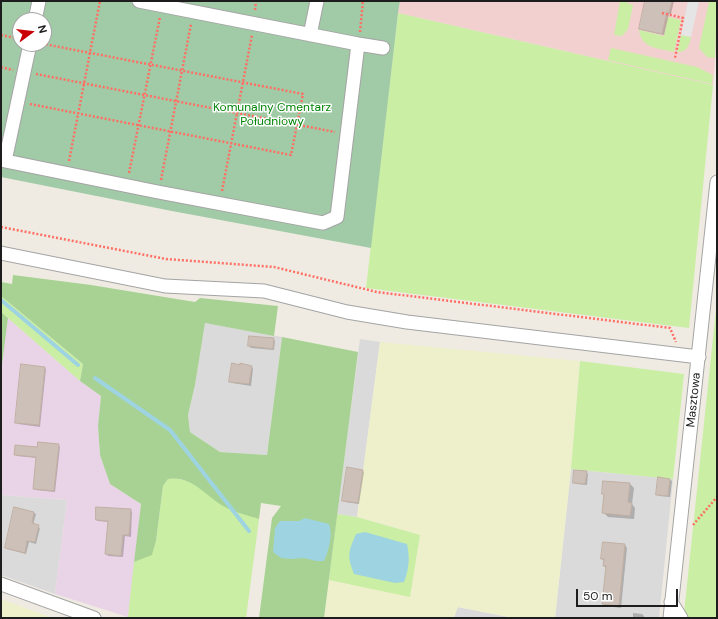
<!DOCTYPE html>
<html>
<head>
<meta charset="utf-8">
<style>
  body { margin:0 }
  #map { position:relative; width:718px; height:619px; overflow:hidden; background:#efebe2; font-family:"DM Sans",sans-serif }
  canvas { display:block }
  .frame { position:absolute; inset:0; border:2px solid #1d1d1d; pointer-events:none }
  .north { position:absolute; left:12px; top:12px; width:40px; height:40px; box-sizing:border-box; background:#fff; border:1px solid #a5a5a5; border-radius:50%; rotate:75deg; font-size:11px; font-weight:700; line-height:16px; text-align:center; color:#1d1d1d }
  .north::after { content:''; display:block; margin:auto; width:14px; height:18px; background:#cb0006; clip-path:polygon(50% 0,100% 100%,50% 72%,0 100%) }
  .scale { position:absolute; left:576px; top:589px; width:102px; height:18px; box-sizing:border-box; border:2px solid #1d1d1d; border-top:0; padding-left:5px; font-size:12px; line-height:14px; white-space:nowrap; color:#1d1d1d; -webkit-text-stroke:3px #fff; paint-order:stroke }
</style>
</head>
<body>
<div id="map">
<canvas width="718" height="619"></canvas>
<div class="frame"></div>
<div class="north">N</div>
<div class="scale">50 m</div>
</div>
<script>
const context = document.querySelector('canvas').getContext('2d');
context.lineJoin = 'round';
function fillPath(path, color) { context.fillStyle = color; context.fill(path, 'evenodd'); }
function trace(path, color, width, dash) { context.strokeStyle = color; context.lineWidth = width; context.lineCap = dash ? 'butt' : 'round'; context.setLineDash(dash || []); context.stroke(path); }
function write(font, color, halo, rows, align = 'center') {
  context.font = font + ' "DM Sans",sans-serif'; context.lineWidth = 3; context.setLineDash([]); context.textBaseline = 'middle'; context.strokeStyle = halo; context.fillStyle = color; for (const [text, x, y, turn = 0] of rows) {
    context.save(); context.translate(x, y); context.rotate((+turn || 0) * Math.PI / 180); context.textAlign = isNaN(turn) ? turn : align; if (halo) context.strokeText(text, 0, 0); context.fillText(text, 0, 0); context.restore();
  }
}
fillPath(new Path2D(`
  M 205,323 L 282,337 L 267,455 L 220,452 L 190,432 L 188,415 L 195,385 Z
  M 360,339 L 380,342 L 357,517 L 337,514 Z
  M 571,469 L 673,479 L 659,618 L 555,618 Z
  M 1,495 L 67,500 L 55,594 L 1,575 Z
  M 457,607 L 514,618 L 454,618 Z`), '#dbdada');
fillPath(new Path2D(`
  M 400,1 L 717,1 L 717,37 L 713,85 L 398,13 Z`), '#f2d0d0');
fillPath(new Path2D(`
  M 8,318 L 80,381 L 101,396 L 98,426 L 100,455 L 110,484 L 141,504 L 128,617 L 55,594 L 67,500 L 1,495 L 1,373 Z`), '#e9d3e6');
fillPath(new Path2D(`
  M 380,342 L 580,361 L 571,469 L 555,618 L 514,618 L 458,607 L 454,618 L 324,618 L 329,580 L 410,596 L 420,535 L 357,517 Z
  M 1,599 L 53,618 L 1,618 Z`), '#eef0cc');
fillPath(new Path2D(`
  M 620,1 L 627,1 L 627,3 L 633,5 L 628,29 L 622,36 L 614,35 Z
  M 706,1 L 717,1 L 715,58 L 707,57 L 699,48 L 709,2 Z
  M 398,13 L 713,85 L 689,328 L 366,288 Z
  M 668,17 L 681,20 L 674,52 C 658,48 642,49 639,30 L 664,36 Z
  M 681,35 L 691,37 C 689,46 687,52 677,52 Z
  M 611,48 L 697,67 L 713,75 L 712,84 L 608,60 Z
  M 1,296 L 83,364 L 80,381 L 1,312 Z
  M 717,300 L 717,618 L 688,618 L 684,613 Z
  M 580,361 L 684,374 L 673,479 L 571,469 Z
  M 176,478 L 193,483 L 224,506 L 259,519 L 246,618 L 132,618 L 128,617 L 134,562 L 152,554 L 156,541 L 163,486 L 168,479 Z
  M 337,514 L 357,517 L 420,535 L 410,597 L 329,580 Z`), '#caeea3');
fillPath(new Path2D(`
  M 13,275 L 91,285 L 195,302 L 200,298 L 278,306 L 274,336 L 205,323 L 195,385 L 188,415 L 190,432 L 220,452 L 267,455 L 282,337 L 358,352 L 324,618 L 259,618 L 272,518 L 281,506 L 261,503 L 259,519 C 247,515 233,512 223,506 C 205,495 191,475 168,479 L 163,486 L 156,541 L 152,555 L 134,562 L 141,504 L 110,484 L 100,455 L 98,426 L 101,396 L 80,381 L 83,364 L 1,296 L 1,282 L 12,284 Z
  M 1,312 L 8,318 L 1,373 Z`), '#a8d293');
fillPath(new Path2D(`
  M 1,1 L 400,1 L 398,13 L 371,248 L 172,211 L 1,177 ZM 20,20 L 44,20 L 44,44 L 20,44 Z`), '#a1caa6');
fillPath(new Path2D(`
  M 688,1 L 699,1 L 691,37 L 681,35 Z`), '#e5e5e5');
fillPath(new Path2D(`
  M 305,518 L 329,524 C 333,535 329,550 324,561 L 316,561 L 304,558 L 292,559 L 281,558 L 273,552 L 275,528 L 280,521 L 299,521 Z
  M 365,532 L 407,544 C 410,558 409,569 404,582 L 395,583 L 354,574 C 347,555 348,553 356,534 Z`), '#9ed4e1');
fillPath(new Path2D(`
  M 646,1 L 674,1 L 671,14 L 669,14 L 664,35 L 642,30 L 640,28 Z
  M 273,339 L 275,341 L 274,350 L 251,348 L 249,346 Z
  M 252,367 L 253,369 L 251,386 L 232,383 L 230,381 Z
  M 45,368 L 46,369 L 40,427 L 18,424 L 16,422 Z
  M 58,445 L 60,447 L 55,492 L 36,490 L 34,489 L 37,458 L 17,456 L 15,454 Z
  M 362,471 L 364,472 L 359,504 L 345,502 L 343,500 Z
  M 586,472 L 588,474 L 587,485 L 576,484 L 574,482 Z
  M 659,478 L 670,480 L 672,481 L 670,497 L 659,496 L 657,494 Z
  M 630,484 L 634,488 L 632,504 L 635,508 L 634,519 L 608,517 L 604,513 L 605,496 L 603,494 Z
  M 15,508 L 34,513 L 36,514 L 33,525 L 40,528 L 36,544 L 29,542 L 26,554 L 7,549 L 6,547 Z
  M 131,510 L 132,512 L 131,537 L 125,536 L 123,557 L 108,556 L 106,554 L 109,522 L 98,521 L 97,520 Z
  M 625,545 L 627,548 L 621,608 L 606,606 L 603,604 L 607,569 L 604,566 L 604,561 L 602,559 Z
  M 633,613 L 642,614 L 644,616 L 644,618 L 633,618 Z`), '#0003');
trace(new Path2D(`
  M 1,300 L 78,365
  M 95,378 L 170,430 L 249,531`), '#9ed4e1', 4);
const building = new Path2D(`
  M 645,1 L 672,1 L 669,13 L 667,12 L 662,34 L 639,29 Z
  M 249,336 L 274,338 L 273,349 L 248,346 Z
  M 232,363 L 240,365 L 240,363 L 252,366 L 249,384 L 229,382 Z
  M 21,364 L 45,367 L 39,425 L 15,423 Z
  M 38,442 L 59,444 L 54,491 L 33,489 L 36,457 L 14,455 L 15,445 L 37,447 Z
  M 347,467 L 363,470 L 358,503 L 342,501 Z
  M 574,470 L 587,471 L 585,484 L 573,483 Z
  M 658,477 L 670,479 L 668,496 L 656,495 Z
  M 603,481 L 630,483 L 628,502 L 632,503 L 630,516 L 602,513 L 604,494 L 602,494 Z
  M 14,507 L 34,512 L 32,523 L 39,525 L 35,542 L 27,541 L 25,553 L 5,548 Z
  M 96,507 L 131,509 L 129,535 L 123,535 L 121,556 L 105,554 L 108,521 L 96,520 Z
  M 603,542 L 625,544 L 619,606 L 602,604 L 606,566 L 603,566 L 604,559 L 601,559 Z`);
fillPath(building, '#ccc0b8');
trace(building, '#c2b0a3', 1);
const minor = new Path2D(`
  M 139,1 L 358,44 L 383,48
  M 35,20 L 39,1
  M 310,35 L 317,1
  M 1,160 L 158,192 L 323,223 L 337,217 L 358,44
  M 5,161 L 30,44
  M 1,253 L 165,286 L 264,291 L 347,312 L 407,322 L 699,357
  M 1,584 L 94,618
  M 671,602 L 681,618
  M 670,618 L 717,182`);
trace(minor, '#a4a4a4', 15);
trace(new Path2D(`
  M 255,10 L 256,1
  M 662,13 L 683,18 L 675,58
  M 360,32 L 363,1
  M 1,35 L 20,39
  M 1,67 L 13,70
  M 36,74 L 335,132
  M 30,104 L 291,155 L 303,94 L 44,44
  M 69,161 L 100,1
  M 129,173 L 160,17
  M 161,180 L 191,24
  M 222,191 L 252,35
  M 1,227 L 166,259 L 274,267 L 377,292 L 670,328 L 676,342
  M 693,525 L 717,497`), '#ff6f64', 2.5, [2, 2]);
trace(minor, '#fff', 13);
write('12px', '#028509', '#fff', [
  ["Komunalny Cmentarz",272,108],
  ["Południowy",272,122]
]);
write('12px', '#1d1d1d', '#fff', [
  ["Masztowa",694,400,-84]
]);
</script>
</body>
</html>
